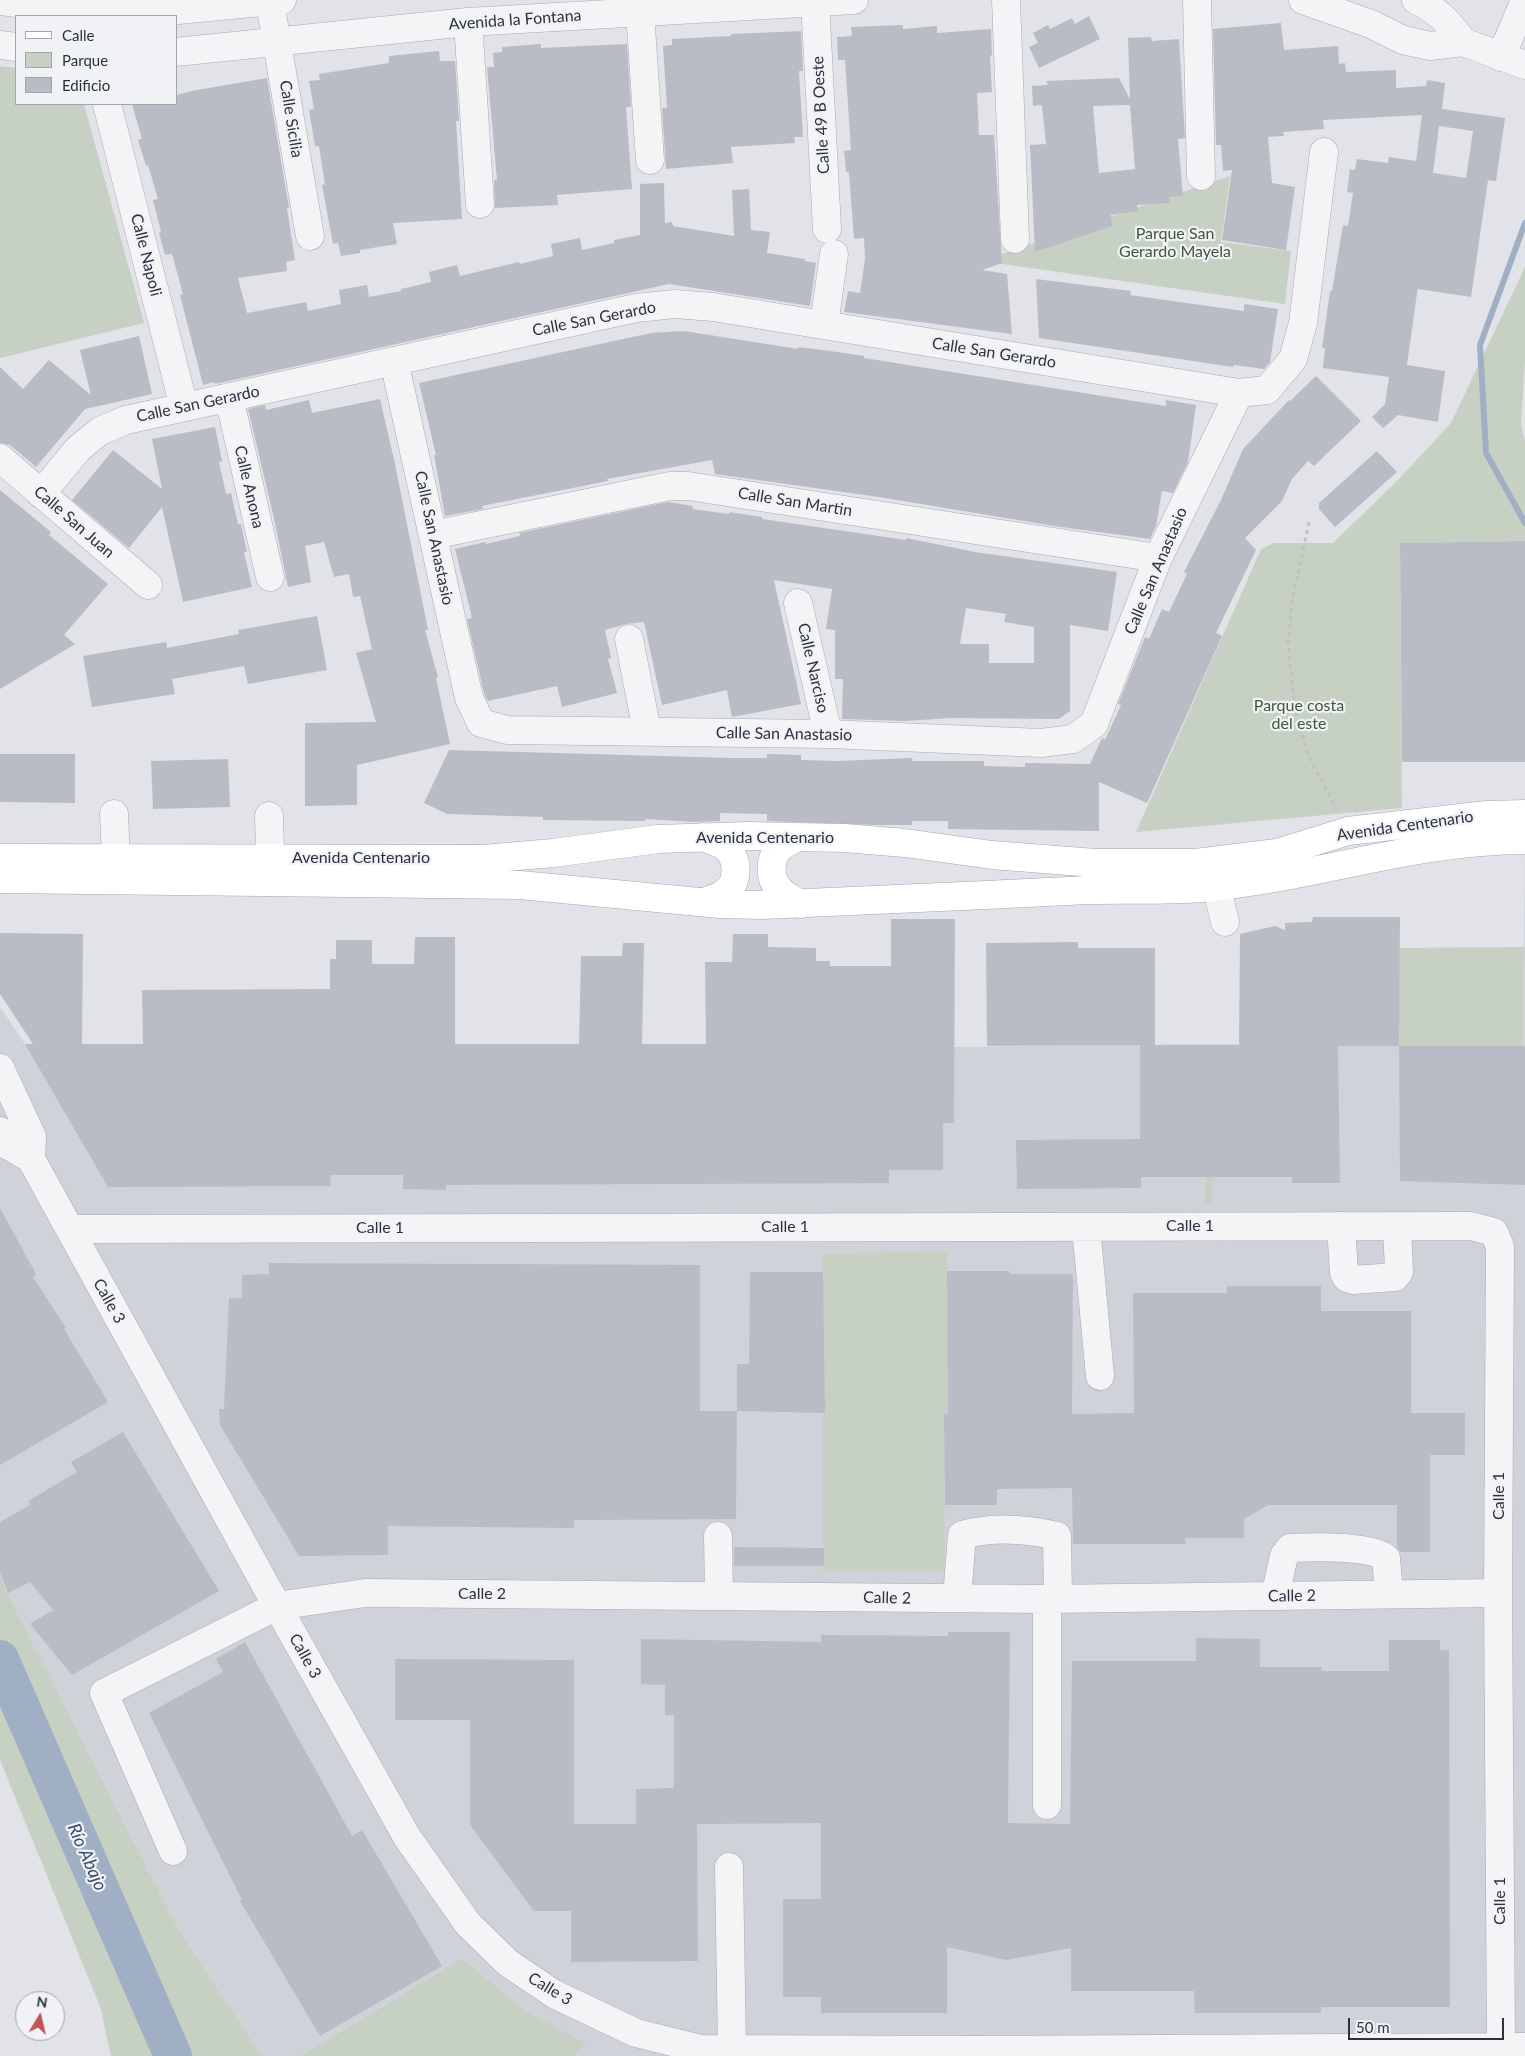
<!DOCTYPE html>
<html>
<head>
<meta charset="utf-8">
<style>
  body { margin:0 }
  #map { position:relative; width:1525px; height:2056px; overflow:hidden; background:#e1e3e8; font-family:Lato,sans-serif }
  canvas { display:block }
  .legend { position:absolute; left:15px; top:15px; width:162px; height:90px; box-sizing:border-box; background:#f1f2f6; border:1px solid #a2a5ac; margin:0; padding:6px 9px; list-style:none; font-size:15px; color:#2b313e }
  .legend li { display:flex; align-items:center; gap:10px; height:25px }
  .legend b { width:25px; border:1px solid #a2a5ac }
  .north { position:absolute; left:15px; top:1991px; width:50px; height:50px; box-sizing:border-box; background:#f1f2f6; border:1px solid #a2a5ac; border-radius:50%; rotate:9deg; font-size:14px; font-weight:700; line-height:20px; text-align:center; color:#2b313e }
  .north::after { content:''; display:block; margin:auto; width:18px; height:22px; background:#bf545b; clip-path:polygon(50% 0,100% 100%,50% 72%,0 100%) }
  .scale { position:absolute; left:1348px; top:2018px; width:156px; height:22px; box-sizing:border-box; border:2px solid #2b313e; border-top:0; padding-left:6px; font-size:15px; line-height:18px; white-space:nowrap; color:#2b313e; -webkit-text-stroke:4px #f1f2f6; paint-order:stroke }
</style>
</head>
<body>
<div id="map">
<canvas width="1525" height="2056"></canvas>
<ul class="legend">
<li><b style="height:6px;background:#fff"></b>Calle</li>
<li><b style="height:14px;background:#c6d1c3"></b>Parque</li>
<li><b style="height:14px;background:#b9bcc5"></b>Edificio</li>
</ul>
<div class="north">N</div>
<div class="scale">50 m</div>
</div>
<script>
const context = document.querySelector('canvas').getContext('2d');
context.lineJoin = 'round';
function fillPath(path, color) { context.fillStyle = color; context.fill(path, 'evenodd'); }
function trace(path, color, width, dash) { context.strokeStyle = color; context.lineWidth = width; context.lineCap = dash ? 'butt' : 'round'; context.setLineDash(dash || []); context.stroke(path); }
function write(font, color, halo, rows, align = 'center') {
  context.font = font + ' Lato,sans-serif'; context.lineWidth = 4.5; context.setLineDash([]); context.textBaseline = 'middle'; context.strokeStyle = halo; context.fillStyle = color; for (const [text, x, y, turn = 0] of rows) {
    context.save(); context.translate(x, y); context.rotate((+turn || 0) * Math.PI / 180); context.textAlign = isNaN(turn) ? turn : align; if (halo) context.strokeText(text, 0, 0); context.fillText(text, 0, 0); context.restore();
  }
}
fillPath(new Path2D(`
  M 1525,854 L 1525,2056 L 262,2056 L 180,1932 L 7,1593 L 0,1575 L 0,1007 L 25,1044 L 642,1044 L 955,1047 L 1212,1044 L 1523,1046 Z`), '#d0d2da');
fillPath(new Path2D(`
  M 0,66 L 16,68 L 16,104 L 84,104 L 144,323 L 0,358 Z
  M 1230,176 L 1221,242 L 1291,251 L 1285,304 L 981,261 Z
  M 1525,267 L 1525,359 L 1521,425 L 1525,441 L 1525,541 L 1400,543 L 1402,808 L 1136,832 L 1261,549 L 1274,543 L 1333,543 L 1398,480 L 1451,423 Z
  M 1524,947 L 1523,1046 L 1399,1046 L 1399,948 Z
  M 1212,1044 L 1212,1203 L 1205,1203 L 1205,1045 Z
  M 947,1251 L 948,1414 L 944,1414 L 945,1571 L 823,1571 L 823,1254 Z
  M 0,1575 L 7,1593 L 180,1932 L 262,2056 L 111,2056 L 101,2009 L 0,1760 Z
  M 462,1959 L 523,2009 L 586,2044 L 573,2056 L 301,2056 Z`), '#c6d1c3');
trace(new Path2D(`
  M 1525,223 L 1480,345 L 1486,453 L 1525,523`), '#a0afc4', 6);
trace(new Path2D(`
  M 0,1659 L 173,2056`), '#a0afc4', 38);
fillPath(new Path2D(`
  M 1089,16 L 1100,39 L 1039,68 L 1029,47 L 1038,43 L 1033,33 L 1048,25 L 1050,29 L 1072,18 L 1075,24 Z
  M 1281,23 L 1284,50 L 1338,46 L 1339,64 L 1345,63 L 1346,72 L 1396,70 L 1396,88 L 1426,86 L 1427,80 L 1445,83 L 1442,109 L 1505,118 L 1496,181 L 1488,180 L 1471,297 L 1418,289 L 1417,293 L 1407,365 L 1445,371 L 1438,422 L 1398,415 L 1383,428 L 1372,417 L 1385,404 L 1389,377 L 1323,368 L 1325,348 L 1322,348 L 1330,291 L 1332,291 L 1343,225 L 1348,226 L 1353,193 L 1347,192 L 1350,169 L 1355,170 L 1357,159 L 1388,163 L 1389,157 L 1416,161 L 1422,115 L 1323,120 L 1324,129 L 1283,132 L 1284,136 L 1268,137 L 1272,183 L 1295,187 L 1286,250 L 1222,240 L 1232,170 L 1223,171 L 1221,145 L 1216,145 L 1213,29 ZM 1439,126 L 1473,131 L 1466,178 L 1433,173 Z
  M 903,25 L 903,29 L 937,26 L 937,33 L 991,29 L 992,55 L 990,56 L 992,92 L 977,93 L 979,135 L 994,135 L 1002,263 L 982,270 L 1007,274 L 1012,334 L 844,312 L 848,291 L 860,293 L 865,259 L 864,238 L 854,239 L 849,172 L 846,172 L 844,151 L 851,150 L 845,60 L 838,60 L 837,37 L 852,36 L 851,27 Z
  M 801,31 L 803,71 L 799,71 L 803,137 L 794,137 L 795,143 L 731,147 L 733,163 L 666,169 L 662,108 L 667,108 L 663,46 L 672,45 L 672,39 L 731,36 L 731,34 Z
  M 1151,37 L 1152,41 L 1179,39 L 1185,138 L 1178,139 L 1183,196 L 1169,197 L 1169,203 L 1137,205 L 1138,211 L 1111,215 L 1112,226 L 1035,252 L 1030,145 L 1046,144 L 1042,105 L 1033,106 L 1032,86 L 1048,85 L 1046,81 L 1119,78 L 1130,99 L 1128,38 ZM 1130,105 L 1135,169 L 1099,173 L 1093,106 Z
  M 541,44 L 541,48 L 627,44 L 631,107 L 626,107 L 632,189 L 557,195 L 558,205 L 495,208 L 494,180 L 497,180 L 487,67 L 494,67 L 493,53 L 502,52 L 502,47 Z
  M 439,51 L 440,61 L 455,61 L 459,121 L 456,121 L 462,219 L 393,223 L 397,244 L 360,250 L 360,253 L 341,256 L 338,243 L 333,244 L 322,185 L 325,184 L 319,146 L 315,146 L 309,110 L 314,109 L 309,81 L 320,80 L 319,74 L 389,63 L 389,56 Z
  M 267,78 L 289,208 L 287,208 L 295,260 L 286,262 L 287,271 L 238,278 L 247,313 L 306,302 L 308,311 L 341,304 L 339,290 L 367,285 L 369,297 L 401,291 L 401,289 L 431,282 L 429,272 L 457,265 L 460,276 L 519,262 L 520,264 L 553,256 L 551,244 L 580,238 L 582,250 L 614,243 L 614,240 L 640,235 L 640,184 L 664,183 L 665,223 L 672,222 L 673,226 L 734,236 L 732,190 L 749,189 L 751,230 L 770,232 L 767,253 L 805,259 L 805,261 L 816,263 L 810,306 L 669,284 L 215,384 L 214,382 L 203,385 L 180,295 L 183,294 L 172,254 L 165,255 L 159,233 L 161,232 L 153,200 L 158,199 L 148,165 L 146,166 L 138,140 L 142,139 L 132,104 L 176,104 L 176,95 L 197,90 Z
  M 1036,279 L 1131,291 L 1130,295 L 1208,306 L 1244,311 L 1244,304 L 1278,309 L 1270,362 L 1264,369 L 1234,365 L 1233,367 L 1039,338 Z
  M 684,331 L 798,349 L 798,347 L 830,351 L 864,356 L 864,358 L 1134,401 L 1166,406 L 1166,400 L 1196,405 L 1188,462 L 1173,493 L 1162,491 L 1156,526 L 1150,539 L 1054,526 L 879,497 L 715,474 L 712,460 L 607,479 L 608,481 L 512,500 L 482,506 L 483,509 L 445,516 L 434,455 L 436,455 L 419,383 L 651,333 Z
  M 139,336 L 152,394 L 85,409 L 36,467 L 10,445 L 0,443 L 0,367 L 23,389 L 49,360 L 91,395 L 80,350 Z
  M 1316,376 L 1361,421 L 1314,466 L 1308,461 L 1292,479 L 1282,501 L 1245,538 L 1256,550 L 1216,633 L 1222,636 L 1147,803 L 1099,782 L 1099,831 L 948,829 L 948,821 L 912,821 L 912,825 L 876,825 L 767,821 L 767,814 L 720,813 L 720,821 L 695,822 L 645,819 L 645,821 L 543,820 L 543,817 L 447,814 L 424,803 L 449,750 L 732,758 L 767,758 L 767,754 L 801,755 L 801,760 L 838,761 L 912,758 L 912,761 L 984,761 L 984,766 L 1025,767 L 1025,763 L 1090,764 L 1102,738 L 1105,740 L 1121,705 L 1118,704 L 1145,637 L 1149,639 L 1162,609 L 1169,612 L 1187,574 L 1184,572 L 1221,500 L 1243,449 L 1289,400 L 1290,401 Z
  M 380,399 L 395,464 L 428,630 L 425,630 L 438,677 L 436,678 L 450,744 L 357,765 L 357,805 L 305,806 L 305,723 L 376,722 L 356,653 L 372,649 L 360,596 L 353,597 L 349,574 L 334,577 L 324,542 L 305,546 L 311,582 L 288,587 L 273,514 L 248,409 L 265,405 L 266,410 L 309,400 L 312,413 Z
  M 215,427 L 222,461 L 219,462 L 226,494 L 231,493 L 238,524 L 241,524 L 247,552 L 244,552 L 252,587 L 183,602 L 162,507 L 129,548 L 72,500 L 113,450 L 162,489 L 152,439 Z
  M 1377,451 L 1397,472 L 1335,527 L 1319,509 L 1319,503 Z
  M 0,490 L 51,532 L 49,535 L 108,584 L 64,635 L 75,644 L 0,689 Z
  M 668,502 L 693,506 L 692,509 L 729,514 L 729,512 L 762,517 L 762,519 L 906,540 L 906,538 L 975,552 L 1117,572 L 1108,631 L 1070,625 L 1070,711 L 1059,719 L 951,718 L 905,721 L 842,719 L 843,679 L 835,679 L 835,630 L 826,629 L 832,589 L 774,580 L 801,704 L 732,717 L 727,690 L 662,705 L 644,622 L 626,624 L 605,630 L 611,658 L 608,659 L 617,693 L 562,707 L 557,686 L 488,701 L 484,693 L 467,619 L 472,618 L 455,549 L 485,542 L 486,544 L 520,536 L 519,533 ZM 966,608 L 1006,614 L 1004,622 L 1034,627 L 1034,663 L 989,663 L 989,644 L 960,644 Z
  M 1525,541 L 1525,762 L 1402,762 L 1400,543 Z
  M 317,616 L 327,670 L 248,684 L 244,666 L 172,679 L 175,694 L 92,707 L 83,656 L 166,642 L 167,648 L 239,634 L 238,630 Z
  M 0,754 L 75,754 L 75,803 L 0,802 Z
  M 228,759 L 230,807 L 153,809 L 151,761 Z
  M 1313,917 L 1400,917 L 1399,1046 L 1338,1046 L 1340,1183 L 1292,1183 L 1292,1177 L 1141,1177 L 1141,1188 L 1017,1189 L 1016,1140 L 1140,1139 L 1140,1045 L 987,1046 L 986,943 L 1078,942 L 1078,948 L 1155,948 L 1155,1045 L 1154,1045 L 1239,1045 L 1240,934 L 1275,926 L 1285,930 L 1285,923 L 1312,922 Z
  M 891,919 L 955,919 L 954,1123 L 943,1123 L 943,1170 L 889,1170 L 889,1183 L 446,1185 L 446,1190 L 403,1189 L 403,1175 L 330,1175 L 331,1186 L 108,1187 L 25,1044 L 33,1044 L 0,994 L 0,933 L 83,934 L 82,1044 L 143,1044 L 142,990 L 330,989 L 330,959 L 336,959 L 336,940 L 372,940 L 372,964 L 414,964 L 415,937 L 455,937 L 455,1044 L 579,1044 L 581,956 L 622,956 L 623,943 L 644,943 L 642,1044 L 706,1044 L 705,962 L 732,962 L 733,934 L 768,934 L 768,947 L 816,948 L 816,961 L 830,961 L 830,966 L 891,966 Z
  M 1399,1046 L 1525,1046 L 1525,1185 L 1400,1181 Z
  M 0,1208 L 36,1274 L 33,1277 L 66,1328 L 64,1329 L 108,1402 L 0,1465 Z
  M 269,1263 L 700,1265 L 700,1411 L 737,1411 L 736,1519 L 574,1520 L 574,1528 L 388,1526 L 388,1555 L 299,1556 L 220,1425 L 219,1409 L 224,1409 L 229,1298 L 242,1298 L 242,1275 L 269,1274 Z
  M 947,1271 L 1009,1271 L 1010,1274 L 1073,1274 L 1072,1414 L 1134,1413 L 1133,1293 L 1227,1293 L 1227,1286 L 1321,1286 L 1321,1311 L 1411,1311 L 1411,1413 L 1465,1413 L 1465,1455 L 1430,1455 L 1430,1552 L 1400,1552 L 1397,1547 L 1397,1505 L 1268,1505 L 1244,1519 L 1244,1538 L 1185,1538 L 1186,1544 L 1073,1544 L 1072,1488 L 997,1489 L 997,1505 L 945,1505 L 944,1414 L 948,1414 Z
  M 750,1272 L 823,1272 L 825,1413 L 737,1411 L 737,1364 L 749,1364 Z
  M 123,1432 L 219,1591 L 72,1675 L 30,1624 L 53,1610 L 30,1582 L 8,1593 L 0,1572 L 0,1522 L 30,1505 L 28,1501 L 77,1472 L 71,1462 Z
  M 734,1547 L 824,1548 L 824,1566 L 734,1566 Z
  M 948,1632 L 1010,1632 L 1008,1823 L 1070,1824 L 1072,1661 L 1196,1661 L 1196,1638 L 1260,1639 L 1260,1667 L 1322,1667 L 1321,1671 L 1389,1671 L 1389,1640 L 1440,1640 L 1440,1650 L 1449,1650 L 1450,2007 L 1321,2007 L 1321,2013 L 1195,2013 L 1194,1991 L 1071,1991 L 1071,1948 L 1006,1960 L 947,1947 L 947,2013 L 821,2013 L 821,1997 L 783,1997 L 783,1899 L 821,1899 L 821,1823 L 697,1824 L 698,1961 L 571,1962 L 571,1911 L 534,1911 L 470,1825 L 470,1720 L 395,1720 L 395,1659 L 574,1660 L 574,1824 L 636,1824 L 636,1789 L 674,1788 L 674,1715 L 665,1715 L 665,1685 L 641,1684 L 641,1639 L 821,1642 L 821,1635 L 948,1636 Z
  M 245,1642 L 352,1836 L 362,1830 L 442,1966 L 320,2036 L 240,1901 L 242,1900 L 149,1713 L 223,1672 L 216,1659 Z`), '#b9bcc5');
const minor = new Path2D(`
  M 815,0 L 827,229
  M 1006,0 L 1015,239
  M 1197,0 L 1201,176
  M 1303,0 L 1371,24 L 1403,40 L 1430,46 L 1463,42 L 1525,65
  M 1416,0 C 1437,10 1450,23 1463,42
  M 0,1 L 84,12 L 168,11 L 282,0
  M 270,2 L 310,236
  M 640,12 L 650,160
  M 468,22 L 480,204
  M 0,45 L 16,47
  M 176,52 L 468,22 L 854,0
  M 1501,57 L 1525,0
  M 107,104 L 184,407
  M 824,325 L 834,254
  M 394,361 L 469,698 L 481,723 L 507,730 L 828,734 L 1041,743 L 1073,739 L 1094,724 L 1158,558 L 1239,393
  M 229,397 L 270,577
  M 0,458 L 148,585
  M 41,494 L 78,449 L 100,431 L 126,420 L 636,308 L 675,304 L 713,307 L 1239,393 L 1267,390 L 1293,359 L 1303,323 L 1324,152
  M 433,535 L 670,486 L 688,486 L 1158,558
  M 798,603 L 828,734
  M 629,639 L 647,731
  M 114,814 L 116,858
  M 269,816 L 271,882
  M 1216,886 L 1225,922
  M 0,1068 L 32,1137 L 31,1159
  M 0,1131 L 9,1146 L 31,1159 L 277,1606 L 407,1837 L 468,1924 L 508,1963 L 554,1994 L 636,2033 L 701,2049 L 977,2050 L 1525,2047
  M 1341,1226 L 1344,1273 L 1347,1278 L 1353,1280 L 1395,1277 L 1399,1272 L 1397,1226
  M 1086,1227 L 1100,1376
  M 70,1229 L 1471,1226 L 1494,1232 L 1500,1247 L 1498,1593 L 1501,2047
  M 718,1536 L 719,1596
  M 1275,1596 L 1284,1556 L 1290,1548 C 1312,1547 1370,1545 1386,1558 L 1389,1594
  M 957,1598 L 962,1535 C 992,1527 1027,1529 1057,1536 L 1058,1599
  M 1047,1599 L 1047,1805
  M 173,1851 L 104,1693 L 277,1606 L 365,1593 L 1047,1599 L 1498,1593
  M 729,1867 L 732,2049`);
const major = new Path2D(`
  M 703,837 C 709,840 719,842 724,846 C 739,857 740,883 724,893 C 718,898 709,900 703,902
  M 796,838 C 791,841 786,843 782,846 C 770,855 768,876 778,888 C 783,895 792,899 800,904
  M 0,858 L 483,859 L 553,853 L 658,839 L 748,836 L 845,838 L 905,843 L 992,855 L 1095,863 L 1196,863 L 1277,853 L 1348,831 L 1487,815 L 1525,814
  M 0,879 L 520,885 L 720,904 L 762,905 C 871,901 980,895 1089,890 C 1126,889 1164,891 1201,888 C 1310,879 1415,840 1525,840`);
trace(minor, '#a7aab2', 29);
trace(major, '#a2a7b3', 29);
trace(new Path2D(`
  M 1309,522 L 1292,602 L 1288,643 L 1295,709 L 1308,755 L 1337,810`), '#c0c1c7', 3, [4, 4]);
trace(minor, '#f4f4f7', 28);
trace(major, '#fff', 28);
write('16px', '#2b313e', '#f1f2f6', [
  ["Avenida la Fontana",515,20,-4],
  ["Calle 49 B Oeste",821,115,-93],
  ["Calle Sicilia",291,119,81],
  ["Calle Napoli",146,255,76],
  ["Calle San Gerardo",594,319,-11],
  ["Calle San Gerardo",994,353,9],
  ["Calle San Gerardo",198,404,-12],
  ["Calle Anona",249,487,77],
  ["Calle San Martin",795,502,9],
  ["Calle San Juan",74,522,41],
  ["Calle San Anastasio",434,538,78],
  ["Calle San Anastasio",1156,571,-67],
  ["Calle Narciso",813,668,77],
  ["Calle San Anastasio",784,734,1],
  ["Avenida Centenario",1405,826,-8],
  ["Avenida Centenario",765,838],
  ["Avenida Centenario",361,858],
  ["Calle 1",1190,1226],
  ["Calle 1",785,1227],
  ["Calle 1",380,1228],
  ["Calle 3",109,1301,61],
  ["Calle 1",1499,1496,-90],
  ["Calle 2",482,1594],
  ["Calle 2",1292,1596,-1],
  ["Calle 2",887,1598,1],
  ["Calle 3",305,1656,61],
  ["Calle 1",1500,1901,-90],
  ["Calle 3",550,1989,31]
]);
write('16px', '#3d583a', '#f1f2f6', [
  ["Parque San",1175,234],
  ["Gerardo Mayela",1175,252],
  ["Parque costa",1299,706],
  ["del este",1299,724]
]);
write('italic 18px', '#3a4c6e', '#f1f2f6', [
  ["Río Abajo",87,1857,66]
]);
</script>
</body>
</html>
